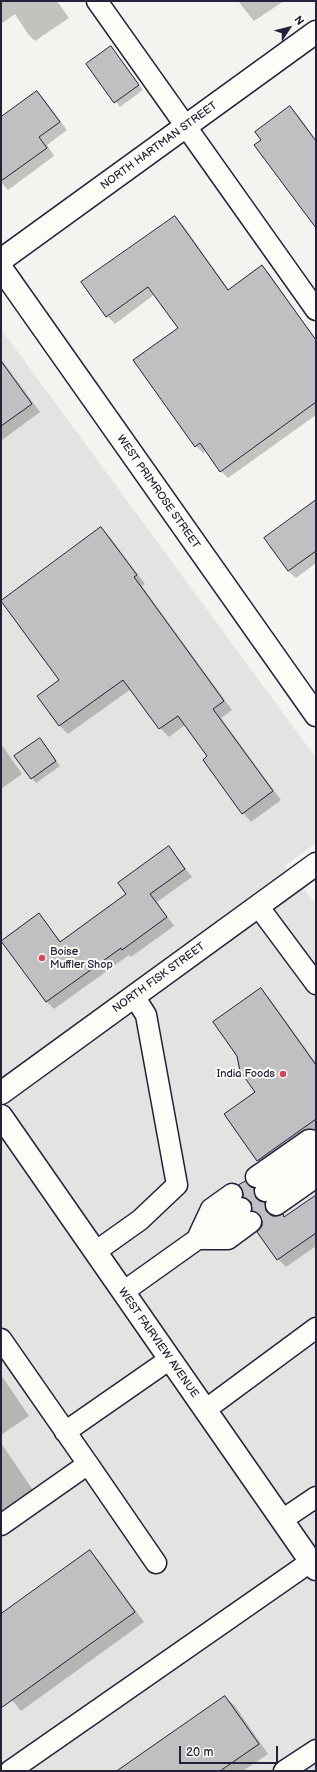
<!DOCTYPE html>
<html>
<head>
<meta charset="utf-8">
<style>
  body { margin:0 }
  #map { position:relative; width:317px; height:1772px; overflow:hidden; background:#f4f3ef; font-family:"Balsamiq Sans",sans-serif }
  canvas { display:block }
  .frame { position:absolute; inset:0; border:2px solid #22223b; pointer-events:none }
  .north { position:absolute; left:269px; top:8px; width:40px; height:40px; -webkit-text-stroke:3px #fdfcf7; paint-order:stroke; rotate:54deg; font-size:11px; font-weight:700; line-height:16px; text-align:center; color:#22223b }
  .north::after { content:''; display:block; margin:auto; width:14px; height:18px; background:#22223b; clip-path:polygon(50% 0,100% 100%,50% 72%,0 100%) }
  .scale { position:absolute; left:179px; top:1746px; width:99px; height:18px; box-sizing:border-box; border:2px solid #22223b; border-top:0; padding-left:5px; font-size:12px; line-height:14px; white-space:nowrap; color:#22223b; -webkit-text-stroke:3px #fdfcf7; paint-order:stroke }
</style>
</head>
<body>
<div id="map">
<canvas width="317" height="1772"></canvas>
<div class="frame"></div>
<div class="north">N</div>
<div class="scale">20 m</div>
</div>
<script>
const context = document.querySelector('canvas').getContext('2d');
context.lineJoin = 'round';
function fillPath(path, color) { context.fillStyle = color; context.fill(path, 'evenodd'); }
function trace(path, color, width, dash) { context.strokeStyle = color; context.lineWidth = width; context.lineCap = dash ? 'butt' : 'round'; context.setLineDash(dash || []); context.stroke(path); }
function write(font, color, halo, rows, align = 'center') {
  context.font = font + ' "Balsamiq Sans",sans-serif'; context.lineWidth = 4; context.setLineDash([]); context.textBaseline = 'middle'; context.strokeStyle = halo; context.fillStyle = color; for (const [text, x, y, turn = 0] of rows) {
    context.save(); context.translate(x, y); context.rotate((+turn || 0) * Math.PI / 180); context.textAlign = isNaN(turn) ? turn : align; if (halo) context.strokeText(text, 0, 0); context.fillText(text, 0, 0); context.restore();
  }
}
fillPath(new Path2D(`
  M 1,329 L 316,758 L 316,843 L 285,866 L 316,904 L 316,1771 L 1,1771 Z`), '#e4e3e2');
fillPath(new Path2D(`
  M 1,1 L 57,1 L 69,18 L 35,41 L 28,34 L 15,14 L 1,24 Z
  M 238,1 L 284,1 L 254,21 Z
  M 111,47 L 143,90 L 120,107 L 88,64 Z
  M 37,92 L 45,100 L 67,130 L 47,145 L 54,156 L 8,190 L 1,182 L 1,118 Z
  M 290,108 L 298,115 L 316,140 L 316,227 Z
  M 175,217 L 183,225 L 229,290 L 262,266 L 269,273 L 316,340 L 316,415 L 228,478 L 221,471 L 207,451 L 203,453 L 196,446 L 179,328 L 155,294 L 115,324 L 107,316 L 82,282 Z
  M 1,359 L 40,412 L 2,440 L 1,439 Z
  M 316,502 L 316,563 L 296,578 L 288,571 Z
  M 101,528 L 110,537 L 145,584 L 142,586 L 232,710 L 221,718 L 281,800 L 251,822 L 243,813 L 208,757 L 185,725 L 169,737 L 160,728 L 131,689 L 68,734 L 60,726 L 38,696 L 60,681 Z
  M 40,739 L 60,766 L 36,783 L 16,757 Z
  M 1,744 L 22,774 L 1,789 Z
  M 169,848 L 192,877 L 157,902 L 174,926 L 131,957 L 129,955 L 54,1009 L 46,1001 L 39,915 L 61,942 L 128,894 Z
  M 261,989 L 270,999 L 316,1063 L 316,1136 L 268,1170 L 258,1160 L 225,1114 L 257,1092 Z
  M 252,1188 L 262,1197 L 263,1203 L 273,1212 L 274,1217 L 285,1218 L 316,1207 L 316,1246 L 286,1267 L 278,1259 L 263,1227 L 263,1221 L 253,1210 L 252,1205 L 244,1197 Z
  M 1,1375 L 29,1416 L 1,1435 Z
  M 1,1443 L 37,1496 L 1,1521 Z
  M 90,1551 L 99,1561 L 144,1622 L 21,1711 L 1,1687 L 1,1615 Z
  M 225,1697 L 235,1706 L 268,1754 L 243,1771 L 119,1771 Z`), '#0003');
const building = new Path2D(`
  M 111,46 L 139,85 L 114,103 L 86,64 Z
  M 37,91 L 60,122 L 39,137 L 47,148 L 1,181 L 1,117 Z
  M 290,106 L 316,141 L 316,228 L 254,145 L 261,140 L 255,132 Z
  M 175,216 L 228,290 L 262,265 L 316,340 L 316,402 L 220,472 L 200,443 L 195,447 L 133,360 L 178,328 L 148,287 L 106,317 L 81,282 Z
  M 1,361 L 32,404 L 1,426 Z
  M 316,500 L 316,551 L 288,571 L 264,538 Z
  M 101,527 L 137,575 L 134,577 L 224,701 L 213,709 L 273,791 L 242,814 L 203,760 L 207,756 L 178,716 L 159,729 L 123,680 L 59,726 L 37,696 L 59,680 L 1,601 Z
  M 40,738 L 56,761 L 31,779 L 14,756 Z
  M 169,846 L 185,869 L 150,894 L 167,917 L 122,950 L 121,948 L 46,1002 L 1,941 L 39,913 L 60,942 L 126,894 L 118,883 Z
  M 261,988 L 316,1065 L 316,1119 L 257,1161 L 224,1114 L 255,1092 L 240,1071 L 237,1056 L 213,1022 Z
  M 246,1181 L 251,1187 L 254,1188 L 256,1198 L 260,1201 L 265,1202 L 266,1211 L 272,1216 L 277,1216 L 283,1214 L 284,1217 L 316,1195 L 316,1233 L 277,1260 L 257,1232 L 262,1226 L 262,1221 L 260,1216 L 252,1211 L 251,1202 L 243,1197 L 243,1193 L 239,1185 Z
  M 90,1550 L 135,1612 L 1,1708 L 1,1614 Z
  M 225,1696 L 259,1744 L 220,1771 L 117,1771 Z`);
fillPath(building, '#c0bfc2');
trace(building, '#22223b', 1);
const service = new Path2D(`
  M 97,1 L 316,310
  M 258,906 L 316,984
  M 256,1177 L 309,1140 L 316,1141
  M 265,1191 L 316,1157
  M 232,1194 L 211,1209 L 197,1239 L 228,1239 L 251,1222
  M 276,1205 L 316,1177
  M 95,1252 L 140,1220 L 177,1185 L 146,1015 L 134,996
  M 123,1292 L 241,1208
  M 1,1339 L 88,1464 L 1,1525
  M 205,1410 L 316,1328
  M 65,1432 L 170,1359
  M 88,1464 L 156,1563
  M 282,1520 L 316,1497
  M 10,1771 L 316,1558
  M 284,1771 L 316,1750`);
const minor = new Path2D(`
  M 1,260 L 316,32
  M 1,268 L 316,715
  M 1,1093 L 316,864`);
const primary = new Path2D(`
  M 1,1116 L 316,1569`);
trace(service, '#22223b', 23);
trace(minor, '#22223b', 25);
trace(primary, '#22223b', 25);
trace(service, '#fdfcf7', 20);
trace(minor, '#fdfcf7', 22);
trace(primary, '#fdfcf7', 22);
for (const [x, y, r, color] of [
  [42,958,4,"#d1495b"],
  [283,1074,4,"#d1495b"]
]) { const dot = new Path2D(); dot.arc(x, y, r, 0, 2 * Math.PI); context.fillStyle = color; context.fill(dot); trace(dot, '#fdfcf7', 1.5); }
write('11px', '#22223b', '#fdfcf7', [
  ["NORTH HARTMAN STREET",159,146,-36],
  ["WEST PRIMROSE STREET",158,492,55],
  ["NORTH FISK STREET",159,978,-36],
  ["WEST FAIRVIEW AVENUE",158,1343,55]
]);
write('11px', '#22223b', '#fdfcf7', [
  ["Boise",50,952],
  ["Muffler Shop",50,965],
  ["India Foods",275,1074,"right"]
], 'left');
</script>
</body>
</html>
